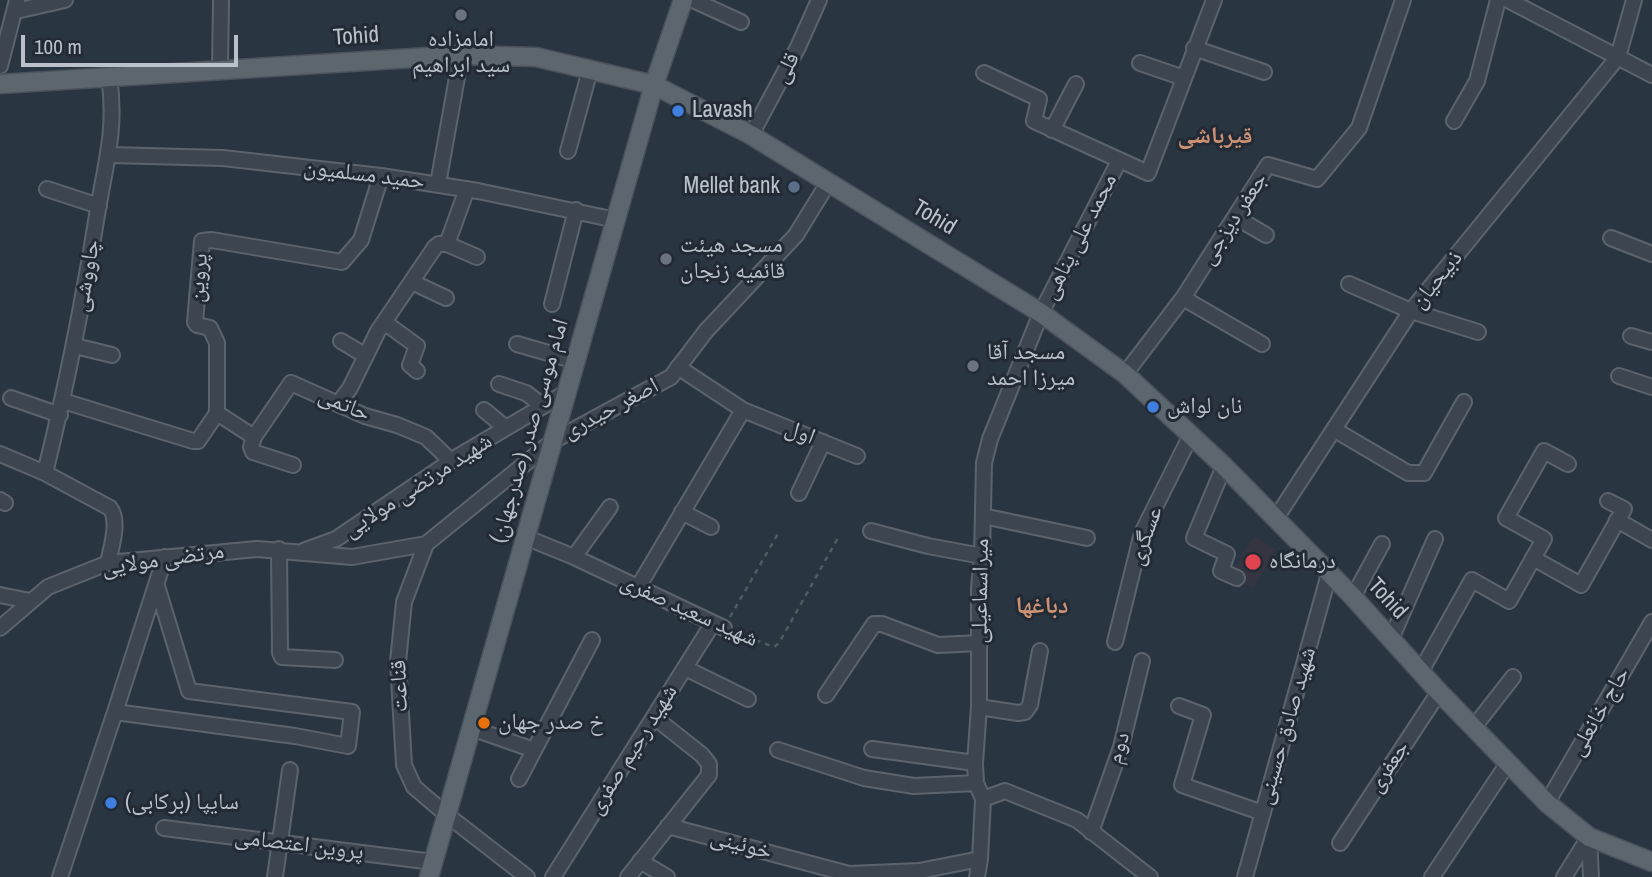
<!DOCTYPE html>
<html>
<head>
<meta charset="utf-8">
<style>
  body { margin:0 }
  #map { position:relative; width:1652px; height:877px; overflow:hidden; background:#293540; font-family:"Archivo Narrow",sans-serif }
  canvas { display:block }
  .scale { position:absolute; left:21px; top:35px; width:217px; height:32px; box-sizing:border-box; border:4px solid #bac1ca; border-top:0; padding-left:9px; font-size:21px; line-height:24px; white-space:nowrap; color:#bac1ca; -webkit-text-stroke:5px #222b35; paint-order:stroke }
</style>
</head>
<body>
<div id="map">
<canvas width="1652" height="877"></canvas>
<div class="scale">100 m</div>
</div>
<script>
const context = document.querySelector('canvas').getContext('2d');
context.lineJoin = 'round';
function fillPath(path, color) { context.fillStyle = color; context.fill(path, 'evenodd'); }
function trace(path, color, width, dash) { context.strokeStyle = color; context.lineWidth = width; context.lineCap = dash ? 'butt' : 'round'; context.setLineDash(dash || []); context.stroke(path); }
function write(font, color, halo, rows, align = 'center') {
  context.font = font + ' "Archivo Narrow","Noto Naskh Arabic",sans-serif'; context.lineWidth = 6; context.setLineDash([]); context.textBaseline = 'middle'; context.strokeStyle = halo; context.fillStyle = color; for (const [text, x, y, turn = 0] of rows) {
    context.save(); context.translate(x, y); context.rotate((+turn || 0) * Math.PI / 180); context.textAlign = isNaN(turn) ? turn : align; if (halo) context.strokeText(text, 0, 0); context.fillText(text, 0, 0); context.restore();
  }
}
fillPath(new Path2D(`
  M 1254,536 L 1276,549 L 1253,589 L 1230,576 Z`), '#353441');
const minor = new Path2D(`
  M 693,0 L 741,22
  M 1508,0 L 1652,75
  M 16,11 L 65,0
  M 1194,48 L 1264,72
  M 1140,63 L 1184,78
  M 0,66 L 17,0
  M 220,70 L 221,0
  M 984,73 L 1039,99 L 1034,121 L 1148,173 L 1214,0
  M 1454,121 L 1477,81 L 1498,0
  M 1052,130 L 1076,84
  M 751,135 L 798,47 L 819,0
  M 568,151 L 590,70
  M 110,155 L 223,158 L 381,176 L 478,191 L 616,220
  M 438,184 L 461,55
  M 47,189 L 99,206
  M 1235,217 L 1266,235
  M 1611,238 L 1652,254
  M 447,244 L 477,257
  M 412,282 L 446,298
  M 1349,284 L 1411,311 L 1478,332
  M 1183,298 L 1262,344
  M 552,304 L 576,210
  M 384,322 L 417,346 L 410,365 L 417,371
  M 1631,336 L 1652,342
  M 341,341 L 366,356
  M 517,344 L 576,361
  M 75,346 L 112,355
  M 678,367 L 743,410 L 857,456
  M 1125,374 L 1183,298 L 1268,165 L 1317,179 L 1359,128 L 1403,0
  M 1619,376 L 1652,387
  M 499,384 L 526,393 L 543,406
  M 11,398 L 60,415
  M 63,401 L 193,441 L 198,441 L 217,413
  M 338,404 L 350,388 L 378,331 L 435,247 L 439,244 L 447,244 L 467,189
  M 484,410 L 506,428
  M 1335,430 L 1408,473 L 1424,473 L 1464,402
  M 254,437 L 217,413 L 217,343 L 210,328 L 197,325 L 195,322 L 202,241 L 212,240 L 342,262 L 361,240 L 381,176
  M 0,454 L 45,473 L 110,508 C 120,521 111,548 108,563
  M 293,465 L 253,452 L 251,447 L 254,437 L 291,383 L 365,416 L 397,425 L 426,437 L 451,461
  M 1224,466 L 1194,538 L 1227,554 L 1221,571 L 1237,578
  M 45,473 C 66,388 83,302 97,215 C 105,165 117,129 109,77
  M 799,493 L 823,442
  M 0,500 L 5,503
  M 682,512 L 711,527
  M 983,516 L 1087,538
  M 1276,518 L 1411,311 L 1618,57 L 1634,0
  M 1617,520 L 1652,540
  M 871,531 L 928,546 L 982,556
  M 525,537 L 574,557 L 724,628
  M 426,544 L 404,602 L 398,662 L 404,765 L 414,787 L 447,815 L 527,877
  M 279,549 L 280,653 L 282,657 L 335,660
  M 303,551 L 336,539 L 457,457 L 567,392
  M 574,557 L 610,507
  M 1533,558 L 1581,585 L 1624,509 L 1608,501
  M 637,589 L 743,410
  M 0,595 L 30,601
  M 1353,597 L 1382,544
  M 0,628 L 48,587 L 108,563 L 257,549 L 352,557 L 426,544 L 553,441 L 671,377 L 706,331 L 796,235 L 828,183
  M 1391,639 L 1435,539
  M 1115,642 L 1142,533 L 1191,435
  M 685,668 L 748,699
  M 1421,671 L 1472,580 L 1509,601 L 1544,539 L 1506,518 L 1544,451 L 1568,464
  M 826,695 L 874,624 L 882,624 L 938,645 L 980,643
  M 1179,706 L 1203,715 L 1182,785 L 1263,813
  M 979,707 L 1018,713 L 1025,712 L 1030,705 L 1040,651
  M 115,712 L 165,557
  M 1474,727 L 1513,677
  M 471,728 L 534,750
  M 872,749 L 975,763
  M 778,750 L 864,778 L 914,786 L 976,783
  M 519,779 L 592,640
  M 983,799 L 1005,791 L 1077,820 L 1150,877
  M 1547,803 L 1652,622
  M 668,826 L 849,874 L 919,871 L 980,859
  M 164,828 L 433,862
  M 1091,832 L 1121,747 L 1142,661
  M 1589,838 L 1591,877
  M 1340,843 L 1439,692
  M 640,861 L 667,877
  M 60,877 L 115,712 L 295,736 L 348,746 L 352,712 L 189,691 L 157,586
  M 275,877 L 290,770
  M 553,877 L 713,623
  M 628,877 L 709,775 L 709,764 L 702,755 L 654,717
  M 977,877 L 980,859 L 983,799 L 976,783 L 975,763 L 979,707 L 979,588 L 982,556 L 984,463 L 990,439 L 1041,313 L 1119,161
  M 1245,877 L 1329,574
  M 1432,877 L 1508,763
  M 1564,877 L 1589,837`);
const major = new Path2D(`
  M 0,84 L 461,55 L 536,57 L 654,85 L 751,135 L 1041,313 L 1125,374 L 1224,466 L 1353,597 L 1439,692 L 1547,803 L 1589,837 L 1652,862
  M 429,877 L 654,85 L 683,0`);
trace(minor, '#5b646d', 18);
trace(major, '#4a525c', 21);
trace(new Path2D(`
  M 730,617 L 779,532
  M 737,633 L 774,647 L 779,643 L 839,536`), '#4b5f5f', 2.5, [5, 5]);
trace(minor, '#3d4650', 14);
trace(major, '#5b666f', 18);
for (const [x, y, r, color] of [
  [461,15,7,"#6b7280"],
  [678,111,7,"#3f7fe0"],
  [794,187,7,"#5c6f8a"],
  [666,259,7,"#6b7280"],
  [973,366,7,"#6b7280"],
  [1153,407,7,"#3f7fe0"],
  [1253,562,9,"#e0444e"],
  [484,723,7,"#e8710a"],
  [111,803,7,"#3f7fe0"]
]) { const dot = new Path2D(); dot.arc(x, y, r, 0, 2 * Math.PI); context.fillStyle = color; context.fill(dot); trace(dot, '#222b35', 2.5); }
write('23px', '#bac1ca', '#222b35', [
  ["Tohid",356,37,-4],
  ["قلی",787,68,-62],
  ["حمید مسلمیون",364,175,7],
  ["Tohid",934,218,31],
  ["جعفر دیزجی",1234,219,-57],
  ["محمد علی پناهی",1080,237,-63],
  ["چاووشی",87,276,-80],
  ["پروین",199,278,-85],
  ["ذبیحیان",1437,280,-51],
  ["حاتمی",344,405,23],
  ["اصغر حیدری",611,409,-28],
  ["(صدرجهان) امام موسی صدر",530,431,-74],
  ["اول",800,433,22],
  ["شهید مرتضی مولایی",418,486,-33],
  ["عسگری",1146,536,-70],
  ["مرتضی مولایی",163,560,-8],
  ["میراسماعیلی",981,591,-89],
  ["Tohid",1387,599,47],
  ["شهید سعید صفری",689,611,24],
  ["قناعت",400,686,-92],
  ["حاج خانعلی",1600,712,-60],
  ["شهید صادق حسینی",1287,726,-74],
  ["دوم",1119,748,-73],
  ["شهید رحیم صفری",633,750,-58],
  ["جعفری",1389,767,-57],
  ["پروین اعتصامی",299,845,7],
  ["خوئینی",741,845,15]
]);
write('23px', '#bac1ca', '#222b35', [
  ["امامزاده",461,40,"center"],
  ["سید ابراهیم",461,66,"center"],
  ["Lavash",692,111],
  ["Mellet bank",780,187,"right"],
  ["مسجد هیئت",680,246],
  ["قائمیه زنجان",680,272],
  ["مسجد آقا",987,353],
  ["میرزا احمد",987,379],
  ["نان لواش",1167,407],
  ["درمانگاه",1269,562],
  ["خ صدر جهان",498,723],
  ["سایپا (برکابی)",125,803]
], 'left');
write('bold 24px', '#cc9273', '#222b35', [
  ["قیرباشی",1215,137],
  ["دباغها",1042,607]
]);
</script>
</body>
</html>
